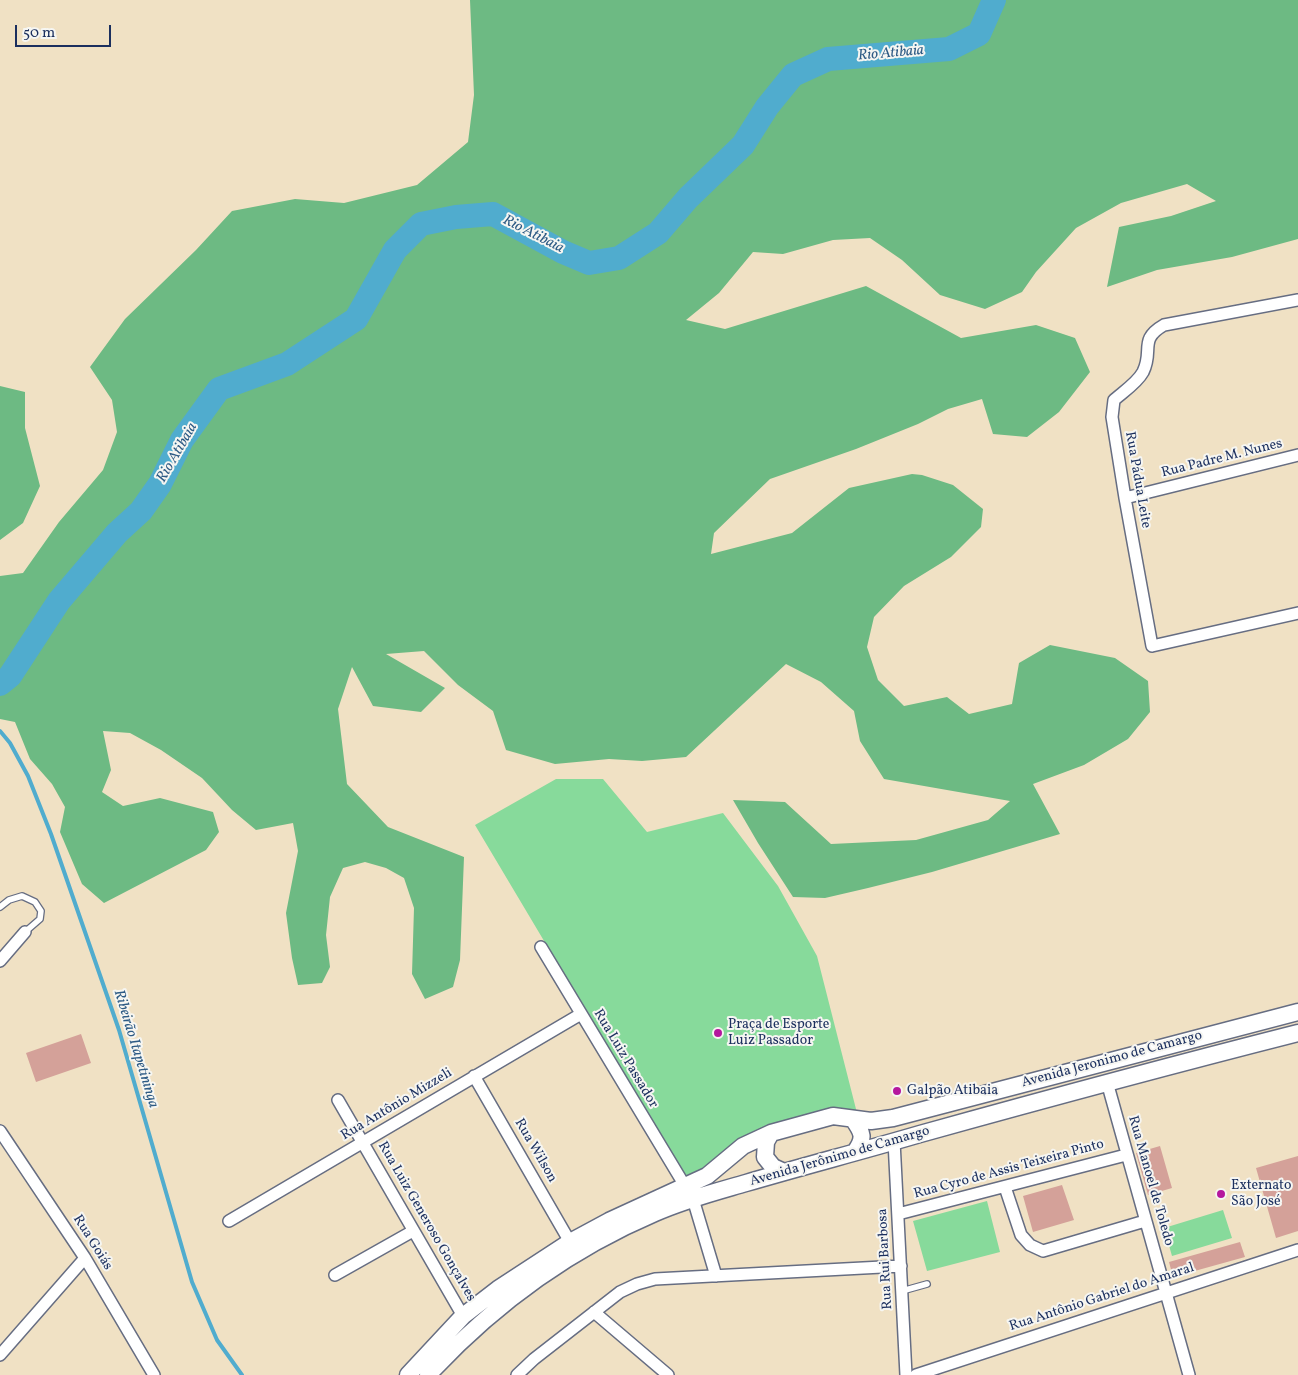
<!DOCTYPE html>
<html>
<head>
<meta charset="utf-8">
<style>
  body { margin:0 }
  #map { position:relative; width:1298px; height:1375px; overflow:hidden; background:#f0e1c4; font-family:Vollkorn,serif }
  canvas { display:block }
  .scale { position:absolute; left:15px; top:25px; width:96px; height:22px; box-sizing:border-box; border:2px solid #1b2f5e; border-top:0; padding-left:6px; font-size:15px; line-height:18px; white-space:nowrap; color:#1b2f5e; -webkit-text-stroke:4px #f6f6f2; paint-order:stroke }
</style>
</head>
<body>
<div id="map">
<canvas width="1298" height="1375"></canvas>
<div class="scale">50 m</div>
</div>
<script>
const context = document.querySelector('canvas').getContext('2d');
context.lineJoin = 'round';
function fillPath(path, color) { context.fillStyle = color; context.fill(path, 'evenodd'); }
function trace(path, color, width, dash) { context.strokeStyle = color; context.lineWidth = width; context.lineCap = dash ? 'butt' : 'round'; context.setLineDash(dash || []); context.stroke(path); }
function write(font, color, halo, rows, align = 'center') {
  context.font = font + ' Vollkorn,serif'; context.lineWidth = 4; context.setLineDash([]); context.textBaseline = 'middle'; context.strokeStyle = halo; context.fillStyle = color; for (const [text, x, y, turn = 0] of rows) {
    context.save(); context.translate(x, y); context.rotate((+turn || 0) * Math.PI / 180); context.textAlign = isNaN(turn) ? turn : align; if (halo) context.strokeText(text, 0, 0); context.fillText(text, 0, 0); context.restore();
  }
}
fillPath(new Path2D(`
  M 556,779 L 603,779 L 647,832 L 723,813 L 778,886 L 817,956 L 857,1113 L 831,1109 L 687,1181 L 475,825 Z
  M 987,1201 L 1000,1252 L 927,1271 L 913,1221 Z
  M 1223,1210 L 1232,1238 L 1172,1256 L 1164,1228 Z`), '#87da9b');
fillPath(new Path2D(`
  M 470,0 L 1298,0 L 1298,239 L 1232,257 L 1157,270 L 1107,287 L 1119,227 L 1171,216 L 1216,201 L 1187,184 L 1121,203 L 1076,228 L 1036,272 L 1022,292 L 985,309 L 940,295 L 902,260 L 870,238 L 833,240 L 783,254 L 753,252 L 719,293 L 686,320 L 725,329 L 866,286 L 961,338 L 1036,325 L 1075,338 L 1090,372 L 1059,412 L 1027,437 L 993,434 L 982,399 L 948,409 L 918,424 L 856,449 L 770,479 L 714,533 L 711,554 L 792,533 L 849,488 L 912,474 L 922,475 L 953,485 L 983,509 L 981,527 L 951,557 L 904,586 L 874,617 L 867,647 L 878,680 L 904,706 L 947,697 L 969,714 L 1012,704 L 1019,663 L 1050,645 L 1115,658 L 1148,681 L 1150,712 L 1128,739 L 1084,765 L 1033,784 L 1060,834 L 932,872 L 868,888 L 825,898 L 793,897 L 758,843 L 733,800 L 785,802 L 831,844 L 916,840 L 988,820 L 1010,801 L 884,779 L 860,741 L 854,711 L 821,682 L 786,664 L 686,757 L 642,761 L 609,759 L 555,764 L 506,750 L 493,711 L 458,685 L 424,651 L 386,654 L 445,688 L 421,712 L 373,706 L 352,667 L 338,709 L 347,784 L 388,827 L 464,857 L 460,960 L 453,987 L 425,999 L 412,974 L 414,908 L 404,878 L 386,868 L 365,862 L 343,868 L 330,897 L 326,935 L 330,967 L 322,983 L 298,985 L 292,958 L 286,913 L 298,851 L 293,823 L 256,830 L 232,810 L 202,778 L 161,750 L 130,733 L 103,731 L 111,770 L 102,792 L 123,806 L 160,798 L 213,812 L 219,832 L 206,850 L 104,903 L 82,884 L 60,832 L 65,807 L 52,784 L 30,759 L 15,722 L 0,719 L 0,576 L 23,573 L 59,522 L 103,470 L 117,432 L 112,400 L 90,367 L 125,319 L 196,250 L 232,211 L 295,199 L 344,203 L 417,185 L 468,142 L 474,95 Z
  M 0,386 L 25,392 L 25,428 L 40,486 L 23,523 L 0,540 Z`), '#6dba83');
trace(new Path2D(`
  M 0,731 L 10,743 L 28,776 L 51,834 L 119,1030 L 192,1282 L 217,1340 L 242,1375`), '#50acce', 4);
trace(new Path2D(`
  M 0,684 L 10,676 L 59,601 L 117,533 L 141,511 L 160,484 L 182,440 L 219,389 L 287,364 L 356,319 L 395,250 L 421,224 L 456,217 L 493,214 L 563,252 L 589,263 L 619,258 L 658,233 L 688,198 L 743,145 L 767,107 L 793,75 L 828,59 L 949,49 L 979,34 L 994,0`), '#50acce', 24);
fillPath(new Path2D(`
  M 81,1034 L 91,1063 L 36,1082 L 26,1053 Z
  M 1160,1146 L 1172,1188 L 1148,1195 L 1136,1153 Z
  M 1298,1156 L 1298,1231 L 1276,1238 L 1256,1168 Z
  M 1062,1185 L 1074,1220 L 1033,1232 L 1023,1196 Z
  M 1240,1242 L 1245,1257 L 1173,1277 L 1169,1262 Z`), '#d4a199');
const lane = new Path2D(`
  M 0,907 L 9,900 L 22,896 L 35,902 L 41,911 L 40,919 L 25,932
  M 902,1291 L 927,1284`);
const street = new Path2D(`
  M 1298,300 L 1164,325 C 1138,340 1154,350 1143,372 C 1137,383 1123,392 1114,400 L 1112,417 L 1125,498 L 1152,646 L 1298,613
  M 1125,498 L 1298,455
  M 541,947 L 685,1186
  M 0,961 L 25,932
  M 474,1076 L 570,1242
  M 1107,1082 L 1189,1375
  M 338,1100 L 463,1316
  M 0,1131 L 85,1258 L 154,1375
  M 894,1141 L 906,1375
  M 1005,1187 L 1021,1235 L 1030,1245 L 1043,1251 L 1145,1221
  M 693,1199 L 716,1276
  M 898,1214 L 1126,1155
  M 229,1221 L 581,1014
  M 335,1275 L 413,1231
  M 594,1312 L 668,1375
  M 0,1355 L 85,1258
  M 517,1375 L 534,1359 L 620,1292 L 637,1284 L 655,1279 L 901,1266
  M 916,1375 L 1298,1250`);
const secondary = new Path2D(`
  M 853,1119 C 863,1133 865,1138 855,1152
  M 771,1133 L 766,1142 L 765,1157 L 773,1167 L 784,1172
  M 408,1375 L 463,1316 L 498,1289 L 570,1242 L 609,1221 L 707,1176 L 743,1146 L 771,1133 L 833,1116 L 871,1121 L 893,1118 L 1298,1012
  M 428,1375 C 492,1306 568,1250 655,1213 C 684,1200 715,1192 746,1183 C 804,1166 862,1151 920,1134 C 1046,1099 1172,1065 1298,1033`);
trace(lane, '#666d82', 8);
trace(street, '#666d82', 14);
trace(secondary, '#666d82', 19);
trace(lane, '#fff', 5.5);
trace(street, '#fff', 11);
trace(secondary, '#fff', 16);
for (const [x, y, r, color] of [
  [718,1033,5,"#b5179e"],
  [897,1091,5,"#b5179e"],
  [1221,1194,5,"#b5179e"]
]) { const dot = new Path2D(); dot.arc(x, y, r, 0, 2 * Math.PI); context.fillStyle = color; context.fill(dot); trace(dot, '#f6f6f2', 2); }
write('14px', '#1b2f5e', '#f6f6f2', [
  ["Rua Padre M. Nunes",1222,459,-14],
  ["Rua Pádua Leite",1137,480,80],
  ["Rua Luiz Passador",625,1059,59],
  ["Avenida Jeronimo de Camargo",1112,1060,-15],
  ["Rua Antônio Mizzeli",397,1105,-31],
  ["Rua Wilson",535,1151,60],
  ["Avenida Jerônimo de Camargo",840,1157,-16],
  ["Rua Cyro de Assis Teixeira Pinto",1009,1170,-15],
  ["Rua Manoel de Toledo",1150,1181,74],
  ["Rua Luiz Generoso Gonçalves",426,1222,60],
  ["Rua Goiás",92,1243,58],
  ["Rua Rui Barbosa",886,1259,-93],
  ["Rua Antônio Gabriel do Amaral",1102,1298,-18]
]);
write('14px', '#1b2f5e', '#f6f6f2', [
  ["Praça de Esporte",728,1025],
  ["Luiz Passador",728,1041],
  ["Galpão Atibaia",907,1091],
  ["Externato",1231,1186],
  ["São José",1231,1202]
], 'left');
write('italic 15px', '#2e5b85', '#f6f6f2', [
  ["Rio Atibaia",891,54,-5],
  ["Rio Atibaia",533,235,27],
  ["Rio Atibaia",178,453,-60],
  ["Ribeirão Itapetininga",135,1049,73]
]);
</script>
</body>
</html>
